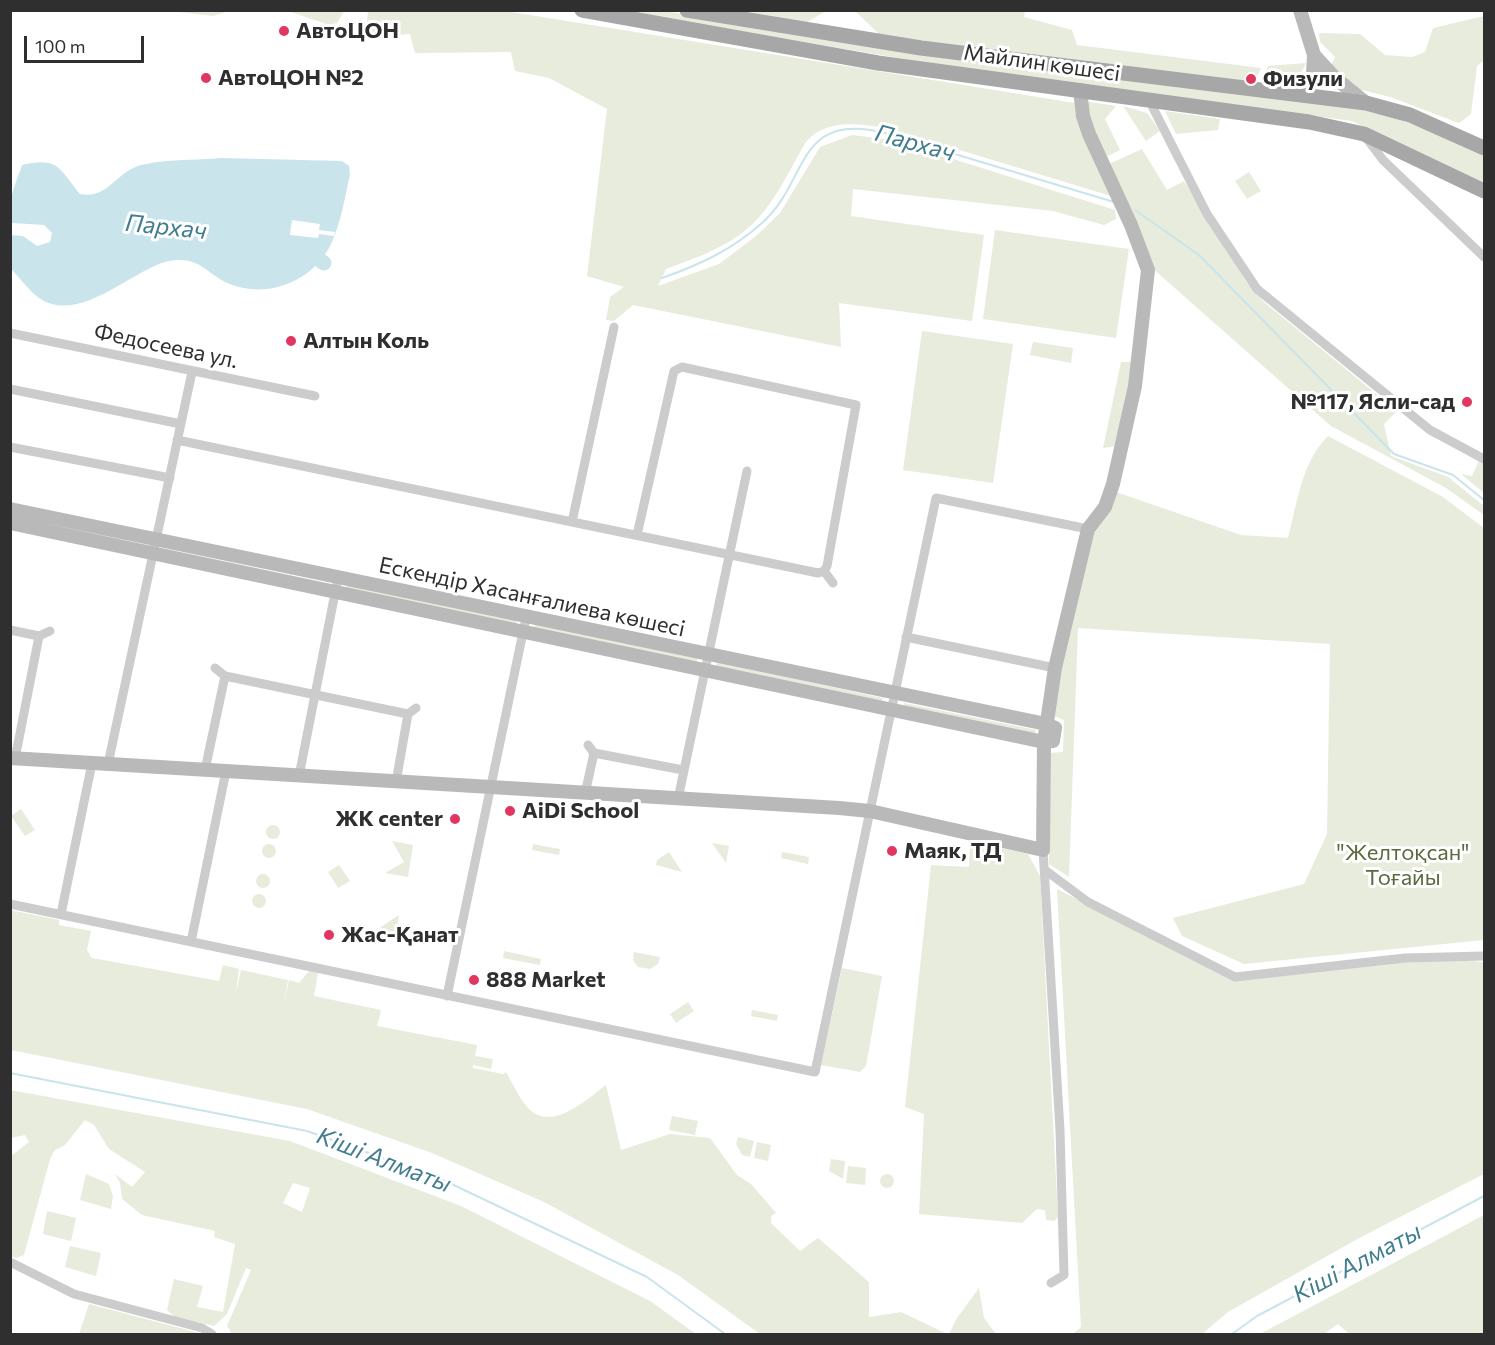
<!DOCTYPE html>
<html>
<head>
<meta charset="utf-8">
<style>
  body { margin:0 }
  #map { position:relative; width:1495px; height:1345px; overflow:hidden; background:#fff; font-family:Commissioner,sans-serif }
  canvas { display:block }
  .frame { position:absolute; inset:0; border:12px solid #2f2f2f; pointer-events:none }
  .scale { position:absolute; left:24px; top:36px; width:120px; height:27px; box-sizing:border-box; border:3px solid #2f2f2f; border-top:0; padding-left:8px; font-size:18px; line-height:21px; white-space:nowrap; color:#2f2f2f; -webkit-text-stroke:4px #fff; paint-order:stroke }
</style>
</head>
<body>
<div id="map">
<canvas width="1495" height="1345"></canvas>
<div class="frame"></div>
<div class="scale">100 m</div>
</div>
<script>
const context = document.querySelector('canvas').getContext('2d');
context.lineJoin = 'round';
function fillPath(path, color) { context.fillStyle = color; context.fill(path, 'evenodd'); }
function trace(path, color, width, dash) { context.strokeStyle = color; context.lineWidth = width; context.lineCap = dash ? 'butt' : 'round'; context.setLineDash(dash || []); context.stroke(path); }
function write(font, color, halo, rows, align = 'center') {
  context.font = font + ' Commissioner,sans-serif'; context.lineWidth = 6; context.setLineDash([]); context.textBaseline = 'middle'; context.strokeStyle = halo; context.fillStyle = color; for (const [text, x, y, turn = 0] of rows) {
    context.save(); context.translate(x, y); context.rotate((+turn || 0) * Math.PI / 180); context.textAlign = isNaN(turn) ? turn : align; if (halo) context.strokeText(text, 0, 0); context.fillText(text, 0, 0); context.restore();
  }
}
fillPath(new Path2D(`
  M 169,11 L 229,11 L 213,16 Z
  M 288,11 L 344,11 L 337,23 L 329,25 Z
  M 368,11 L 505,11 L 1075,103 L 1111,196 L 887,128 C 860,124 826,118 806,142 C 789,170 774,206 749,227 C 726,248 695,258 666,269 L 658,286 L 719,264 L 756,236 L 780,213 L 820,147 L 852,135 L 893,140 L 1115,210 L 1116,219 L 1104,225 L 1053,211 L 853,189 L 851,216 L 984,235 L 972,321 L 839,303 L 841,347 L 633,305 L 614,321 L 606,320 L 610,297 L 624,287 L 587,276 L 607,109 L 549,78 L 515,71 L 511,52 L 415,53 L 410,34 L 397,35 L 366,31 Z
  M 613,11 L 666,11 L 762,28 L 1365,106 L 1484,152 L 1484,184 L 1352,121 L 954,67 Z
  M 724,11 L 826,11 L 804,24 Z
  M 855,11 L 1025,11 L 1024,17 L 1072,30 L 1077,45 L 1261,68 L 1254,83 L 881,36 Z
  M 1484,16 L 1484,60 L 1477,66 L 1471,114 L 1459,123 L 1390,97 L 1358,89 L 1330,67 L 1335,57 L 1320,42 L 1319,33 L 1360,34 L 1385,55 L 1412,57 L 1425,52 L 1433,28 Z
  M 1306,63 C 1295,87 1288,85 1264,83 L 1268,66 Z
  M 1320,65 L 1346,91 L 1309,86 Z
  M 1084,101 L 1116,106 L 1105,119 L 1120,150 L 1102,159 Z
  M 1123,106 L 1147,113 L 1160,131 L 1146,141 Z
  M 1165,111 L 1220,119 L 1218,130 L 1176,134 Z
  M 1142,149 L 1167,190 L 1184,181 L 1247,283 L 1264,302 L 1397,411 L 1384,424 L 1391,456 L 1448,477 L 1484,506 L 1484,515 L 1446,488 L 1331,426 L 1151,267 L 1109,164 Z
  M 1249,172 L 1261,191 L 1247,199 L 1235,181 Z
  M 995,230 L 1129,249 L 1116,338 L 983,319 Z
  M 922,331 L 1013,344 L 993,483 L 903,470 Z
  M 1033,342 L 1073,348 L 1071,363 L 1030,355 Z
  M 1121,362 L 1133,362 L 1116,446 L 1103,448 Z
  M 1328,436 L 1443,497 L 1484,528 L 1484,940 L 1244,964 L 1182,936 L 1173,918 L 1304,884 L 1327,834 L 1330,644 L 1078,628 L 1069,877 L 1049,864 L 1049,753 L 1063,752 L 1064,720 L 1051,715 L 1092,532 L 1116,492 L 1241,535 L 1288,538 C 1297,504 1302,461 1328,436 Z
  M 1479,460 L 1484,462 L 1484,493 L 1461,474 L 1472,476 Z
  M 347,585 L 517,620 L 515,628 L 346,593 Z
  M 535,624 L 698,658 L 696,665 L 534,630 Z
  M 717,662 L 883,698 L 881,704 L 715,669 Z
  M 904,703 L 1036,730 L 1034,737 L 903,708 Z
  M 21,809 L 35,830 L 25,836 L 11,816 Z
  M266 832a7 7 0 1 1 14 0a7 7 0 1 1-14 0Z
  M 392,841 L 413,845 L 408,877 L 385,873 L 404,862 Z
  M 970,841 L 1028,854 L 1040,876 L 1058,1217 L 1054,1221 L 1046,1220 L 1045,1210 L 1037,1209 L 1022,1223 L 919,1214 L 924,1114 L 905,1107 L 931,865 L 969,867 Z
  M 712,843 L 729,846 L 726,863 Z
  M262 851a7 7 0 1 1 14 0a7 7 0 1 1-14 0Z
  M 533,844 L 560,849 L 559,855 L 532,850 Z
  M 669,852 L 682,872 L 656,865 L 657,860 Z
  M 782,852 L 809,857 L 808,864 L 781,858 Z
  M 339,865 L 350,881 L 338,888 L 328,872 Z
  M256 881a7 7 0 1 1 14 0a7 7 0 1 1-14 0Z
  M 1057,889 L 1233,980 L 1443,958 L 1484,962 L 1484,1174 L 1361,1237 L 1228,1312 L 1202,1334 L 1073,1334 L 1081,1327 Z
  M252 901a7 7 0 1 1 14 0a7 7 0 1 1-14 0Z
  M 10,910 L 59,920 L 59,925 L 91,931 L 87,950 L 92,958 L 219,981 L 223,965 L 239,969 L 236,993 L 241,970 L 288,980 L 284,1003 L 289,980 L 299,983 L 309,971 L 318,973 L 314,996 L 381,1010 L 377,1026 L 477,1045 L 475,1056 L 493,1059 L 491,1069 L 473,1065 L 473,1068 L 503,1074 L 506,1072 C 513,1084 519,1098 528,1108 C 552,1133 587,1099 606,1085 L 621,1150 L 670,1134 L 710,1138 L 737,1175 L 751,1184 L 776,1213 L 771,1216 L 771,1223 L 800,1251 L 818,1238 L 869,1282 L 869,1317 L 901,1312 L 947,1334 L 760,1334 L 678,1275 L 544,1202 L 432,1153 L 307,1109 L 11,1050 Z
  M 399,915 L 396,933 L 378,929 Z
  M 504,951 L 541,959 L 540,965 L 503,958 Z
  M 634,952 L 660,957 L 658,964 L 650,969 L 638,967 L 633,960 Z
  M 842,968 L 882,976 L 866,1066 L 860,1072 L 821,1065 Z
  M 688,1002 L 694,1011 L 676,1023 L 670,1014 Z
  M 752,1010 L 778,1015 L 777,1021 L 751,1016 Z
  M 10,1090 L 290,1141 L 461,1206 L 650,1301 L 696,1334 L 232,1334 L 227,1326 L 251,1270 L 246,1268 L 227,1314 L 214,1326 L 175,1317 L 167,1310 L 174,1279 L 203,1286 L 197,1307 L 223,1312 L 235,1244 L 214,1237 L 215,1231 L 142,1215 L 122,1199 L 120,1183 L 115,1174 L 132,1187 L 145,1172 L 109,1149 L 94,1125 L 85,1120 L 65,1145 L 54,1151 L 50,1159 L 24,1255 L 16,1258 L 11,1256 L 11,1156 L 29,1142 L 25,1135 L 11,1138 ZM 293,1183 L 310,1188 L 302,1212 L 283,1203 Z
  M 672,1116 L 698,1121 L 695,1135 L 669,1130 Z
  M 738,1137 L 754,1141 L 750,1157 L 742,1155 L 736,1144 Z
  M 757,1142 L 771,1145 L 768,1161 L 754,1158 Z
  M 831,1159 L 845,1161 L 843,1179 L 829,1171 Z
  M 848,1166 L 866,1168 L 865,1185 L 846,1183 Z
  M 86,1174 L 109,1184 L 113,1196 L 111,1209 L 80,1200 Z
  M880 1181a7 7 0 1 1 14 0a7 7 0 1 1-14 0Z
  M 47,1211 L 76,1218 L 71,1241 L 43,1234 Z
  M 1484,1215 L 1484,1334 L 1349,1334 L 1338,1324 L 1324,1334 L 1260,1334 Z
  M 70,1246 L 101,1253 L 96,1276 L 65,1267 Z
  M 979,1288 L 984,1318 L 996,1334 L 949,1334 L 957,1318 Z
  M 89,1304 L 199,1333 L 202,1334 L 79,1334 Z`), '#e7ecdd');
fillPath(new Path2D(`
  M 222,158 L 342,161 L 349,166 L 350,174 C 345,197 341,223 331,244 C 313,282 266,300 227,283 C 205,272 197,254 165,262 C 130,272 78,325 39,298 C 29,291 20,278 11,269 L 10,235 L 23,236 L 37,246 L 50,242 L 52,233 L 44,225 L 12,223 C 5,205 16,183 22,165 C 59,156 60,170 80,194 C 105,199 113,178 133,168 C 151,159 200,160 222,158 Z`), '#cae4eb');
fillPath(new Path2D(`
  M 292,220 L 320,224 L 319,230 L 335,232 L 334,236 L 319,234 L 318,238 L 290,235 Z`), '#fff');
trace(new Path2D(`
  M 1135,210 L 1199,255 L 1394,454 L 1453,475 L 1484,500
  M 662,278 C 699,265 732,250 762,223 C 809,182 795,110 885,133 L 1114,202
  M 10,1073 L 307,1131 L 441,1179 L 647,1277 L 725,1334
  M 1232,1334 L 1257,1316 L 1484,1196`), '#cae4eb', 2);
trace(new Path2D(`
  M 321,261 L 324,263`), '#cae4eb', 15);
trace(new Path2D(`
  M 1150,102 L 1207,214 L 1257,289 L 1430,430 L 1484,459
  M 1365,136 L 1383,160 L 1484,257
  M 10,333 L 315,396
  M 10,389 L 181,424
  M 177,440 L 818,573 L 824,571
  M 10,447 L 170,478
  M 572,522 L 614,327
  M 637,535 L 674,371 L 682,367 L 856,405 L 827,566 L 824,571
  M 824,571 L 833,583
  M 10,630 L 39,636 L 50,631
  M 906,637 L 1055,668
  M 215,668 L 225,676 L 408,714 L 416,708
  M 588,745 L 594,753 L 683,770
  M 15,759 L 39,636
  M 108,764 L 192,372
  M 205,770 L 225,676
  M 299,776 L 338,578
  M 396,782 L 408,714
  M 585,794 L 594,753
  M 678,799 L 747,471
  M 1043,850 L 1060,1130 L 1064,1275 L 1051,1283
  M 1045,870 L 1088,902 L 1235,977 L 1405,958 L 1484,956
  M 10,904 L 815,1072 L 936,498 L 1088,529
  M 61,914 L 92,763
  M 191,942 L 226,771
  M 447,996 L 526,618
  M 10,1262 L 74,1294 L 202,1328 L 212,1334`), '#ccc', 9);
trace(new Path2D(`
  M 1314,55 L 1335,78 L 1366,103
  M 1299,94 L 1313,74 L 1314,55 L 1300,10
  M 10,509 L 1046,724 L 1055,728 L 1053,741 L 1044,742 L 10,523
  M 10,758 L 839,808 L 870,811 L 1043,850 L 1044,742 L 1055,668 L 1088,529 L 1105,507 L 1113,484 L 1135,386 L 1148,270 L 1131,225 L 1089,134 L 1083,116 L 1080,90`), '#b9b9b9', 14);
trace(new Path2D(`
  M 582,10 L 878,63 L 1309,122 L 1364,134 L 1484,191
  M 687,10 L 921,48 L 1366,103 L 1410,115 L 1484,148`), '#a7a7a7', 15);
for (const [x, y, r, color] of [
  [284,31,6,"#e1365f"],
  [206,78,6,"#e1365f"],
  [1251,79,6,"#e1365f"],
  [291,341,6,"#e1365f"],
  [1467,402,6,"#e1365f"],
  [510,811,6,"#e1365f"],
  [455,819,6,"#e1365f"],
  [892,851,6,"#e1365f"],
  [329,935,6,"#e1365f"],
  [474,980,6,"#e1365f"]
]) { const dot = new Path2D(); dot.arc(x, y, r, 0, 2 * Math.PI); context.fillStyle = color; context.fill(dot); trace(dot, '#fff', 2); }
write('bold 22px', '#2f2f2f', '#fff', [
  ["АвтоЦОН",296,31],
  ["АвтоЦОН №2",218,78],
  ["Физули",1263,79],
  ["Алтын Коль",303,341],
  ["№117, Ясли-сад",1455,402,"right"],
  ["AiDi School",522,811],
  ["ЖК center",443,819,"right"],
  ["Маяк, ТД",904,851],
  ["Жас-Қанат",341,935],
  ["888 Market",486,980]
], 'left');
write('22px', '#2f2f2f', '#fff', [
  ["Майлин көшесі",1042,63,8],
  ["Федосеева ул.",166,346,12],
  ["Ескендір Хасанғалиева көшесі",532,597,12]
]);
write('22px', '#596a3d', '#fff', [
  ["\"Желтоқсан\"",1403,853],
  ["Тоғайы",1403,878]
]);
write('italic 24px', '#3f7d8f', '#fff', [
  ["Пархач",915,143,15],
  ["Пархач",166,227,6],
  ["Кіші Алматы",384,1160,21],
  ["Кіші Алматы",1357,1263,-28]
]);
</script>
</body>
</html>
